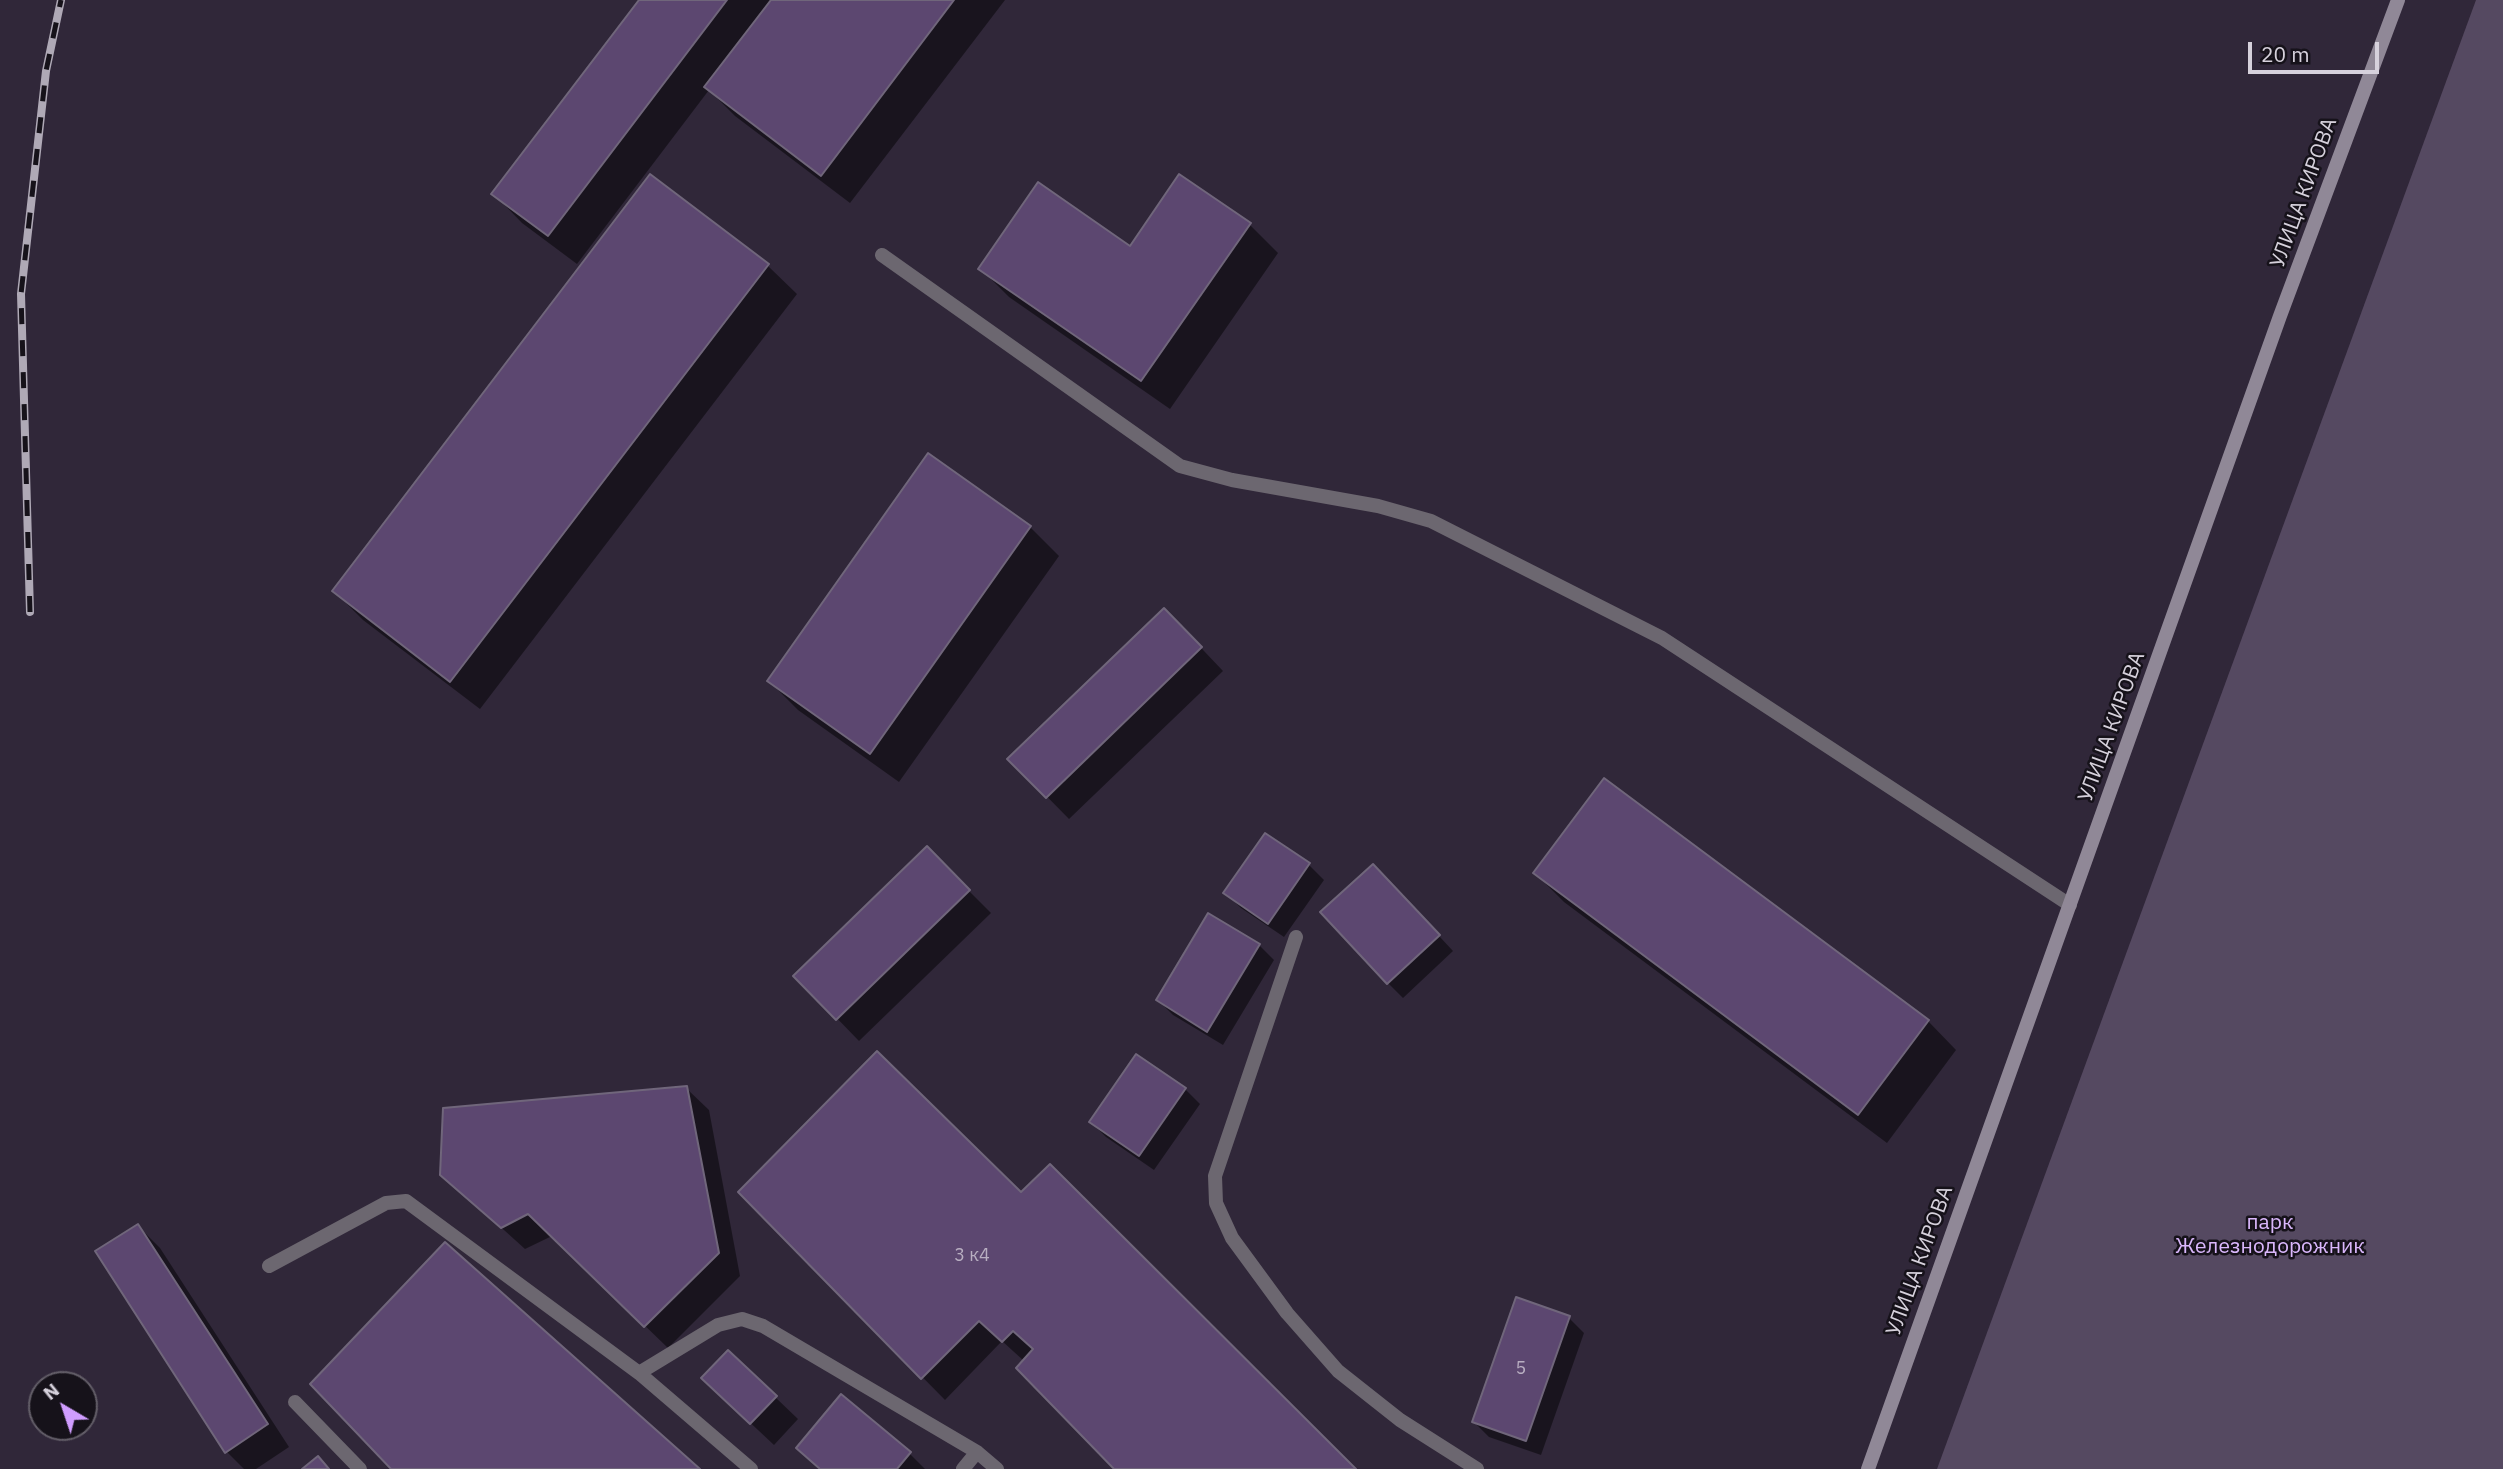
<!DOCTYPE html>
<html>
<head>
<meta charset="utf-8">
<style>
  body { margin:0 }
  #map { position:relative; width:2503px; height:1469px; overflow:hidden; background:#302739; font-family:"IBM Plex Sans",sans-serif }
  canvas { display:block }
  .north { position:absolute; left:28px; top:1371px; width:70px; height:70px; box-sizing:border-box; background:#16121a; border:2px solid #635e68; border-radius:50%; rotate:321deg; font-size:19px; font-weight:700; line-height:28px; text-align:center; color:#d6d1dc }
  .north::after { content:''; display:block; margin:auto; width:24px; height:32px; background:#d09dff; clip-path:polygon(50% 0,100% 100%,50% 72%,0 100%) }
  .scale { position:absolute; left:2248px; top:42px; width:131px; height:32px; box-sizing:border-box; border:4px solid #d6d1dc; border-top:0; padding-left:9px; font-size:21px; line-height:24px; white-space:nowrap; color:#d6d1dc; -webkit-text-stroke:5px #16121a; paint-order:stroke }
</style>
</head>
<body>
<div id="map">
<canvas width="2503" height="1469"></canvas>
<div class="north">N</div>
<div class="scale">20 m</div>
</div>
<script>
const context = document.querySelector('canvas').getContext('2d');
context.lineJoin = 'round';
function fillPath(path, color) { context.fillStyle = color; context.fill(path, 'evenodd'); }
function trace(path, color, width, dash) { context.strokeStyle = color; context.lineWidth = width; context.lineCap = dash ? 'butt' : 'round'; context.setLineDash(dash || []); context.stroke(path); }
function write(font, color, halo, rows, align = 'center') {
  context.font = font + ' "IBM Plex Sans",sans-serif'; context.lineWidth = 5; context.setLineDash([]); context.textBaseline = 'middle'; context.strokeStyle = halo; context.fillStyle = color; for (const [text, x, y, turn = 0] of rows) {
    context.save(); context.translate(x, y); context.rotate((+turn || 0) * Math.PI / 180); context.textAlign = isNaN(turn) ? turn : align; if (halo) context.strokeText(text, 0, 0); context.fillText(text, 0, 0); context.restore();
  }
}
fillPath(new Path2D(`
  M 2476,0 L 2503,0 L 2503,1469 L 1937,1469 Z`), '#554961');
fillPath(new Path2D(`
  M 641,0 L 1005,0 L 850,203 L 735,116 L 709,90 L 577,264 L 522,223 L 494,194 Z
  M 1249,224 L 1278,253 L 1170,409 L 1009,297 L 980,268 L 1130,248 Z
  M 768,266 L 797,294 L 480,709 L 363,620 L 334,591 Z
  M 929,455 L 1030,527 L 1059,556 L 899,782 L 798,710 L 769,681 Z
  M 1186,632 L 1223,671 L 1069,819 L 1010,759 Z
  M 927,849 L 991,913 L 859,1041 L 796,976 Z
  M 1309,865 L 1324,880 L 1284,937 L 1241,908 L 1226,893 Z
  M 1535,873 L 1928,1021 L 1956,1050 L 1887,1143 L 1564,902 Z
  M 1388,881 L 1453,951 L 1403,998 L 1388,983 Z
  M 1259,945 L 1274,960 L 1223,1045 L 1173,1015 L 1158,1000 Z
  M 1136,1056 L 1185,1089 L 1200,1104 L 1154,1170 L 1106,1137 L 1091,1122 Z
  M 686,1088 L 709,1110 L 740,1276 L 668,1348 L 552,1236 L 525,1249 L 442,1174 Z
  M 740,1192 L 1021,1195 L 1354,1469 L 1116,1469 L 1024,1361 L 1002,1341 L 945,1400 Z
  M 138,1226 L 160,1248 L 289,1447 L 256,1469 L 244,1469 L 226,1451 Z
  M 1569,1318 L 1584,1333 L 1541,1455 L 1489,1437 L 1474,1422 Z
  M 728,1352 L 798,1419 L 774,1445 L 726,1400 Z
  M 841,1397 L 910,1454 L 925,1469 L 819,1469 L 798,1448 Z`), '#0007');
const building = new Path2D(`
  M 639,0 L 727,0 L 548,236 L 491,194 Z
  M 771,0 L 954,0 L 821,176 L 704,87 Z
  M 650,174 L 769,264 L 450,682 L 332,591 Z
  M 1179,174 L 1251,223 L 1141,381 L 978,269 L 1038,182 L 1130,246 Z
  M 928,453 L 1031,526 L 870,754 L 767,681 Z
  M 1164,608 L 1202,647 L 1046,798 L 1007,759 Z
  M 1604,778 L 1929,1020 L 1858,1115 L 1533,873 Z
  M 1265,833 L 1310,863 L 1268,924 L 1223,893 Z
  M 927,846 L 970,890 L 836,1020 L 793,976 Z
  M 1373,864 L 1440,935 L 1387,984 L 1320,912 Z
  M 1208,913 L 1260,944 L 1207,1032 L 1156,1000 Z
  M 877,1051 L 1021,1192 L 1050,1164 L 1356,1469 L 1114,1469 L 1016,1368 L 1033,1349 L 1013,1331 L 1002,1342 L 979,1321 L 921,1379 L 738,1192 Z
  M 1136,1054 L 1186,1088 L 1139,1156 L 1089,1122 Z
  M 687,1086 L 719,1253 L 644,1327 L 528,1214 L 501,1228 L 440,1175 L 443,1108 Z
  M 138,1224 L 268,1424 L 225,1453 L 95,1251 Z
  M 445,1242 L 700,1469 L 391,1469 L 310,1384 Z
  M 1516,1297 L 1570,1316 L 1526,1441 L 1472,1422 Z
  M 728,1350 L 777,1396 L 750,1424 L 701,1378 Z
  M 841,1394 L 911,1452 L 897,1469 L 820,1469 L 796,1448 Z
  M 318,1456 L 329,1469 L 302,1469 Z`);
fillPath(building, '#5c4770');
trace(building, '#70667b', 2);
trace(new Path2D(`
  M 882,255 L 1180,466 L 1232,480 L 1378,506 L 1431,521 L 1662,638 L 2070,905
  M 1296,937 L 1215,1176 L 1216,1203 L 1232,1238 L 1287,1313 L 1338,1371 L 1400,1420 L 1477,1469
  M 269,1266 L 386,1203 L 406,1201 L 639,1373
  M 295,1402 L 360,1469
  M 751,1469 L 639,1373 L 718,1325 L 742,1319 L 763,1326 L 977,1452 L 997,1469
  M 963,1469 L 977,1452`), '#6c6770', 14);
trace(new Path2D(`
  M 1868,1469 L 2280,316 L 2398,0`), '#908897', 14);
const rail = new Path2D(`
  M 30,612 L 21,294 L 46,71 L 61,0`);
trace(rail, '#afa9b6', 8);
trace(rail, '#16121a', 5, [16]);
write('18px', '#b8aec1', null, [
  ["3 к4",972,1256],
  ["5",1521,1369]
]);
write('21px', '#d6d1dc', '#16121a', [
  ["УЛИЦА КИРОВА",2304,193,-70],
  ["УЛИЦА КИРОВА",2112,727,-70],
  ["УЛИЦА КИРОВА",1920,1261,-70]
]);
write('21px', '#dab7fc', '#16121a', [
  ["парк",2270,1223],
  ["Железнодорожник",2270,1247]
]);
</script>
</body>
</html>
